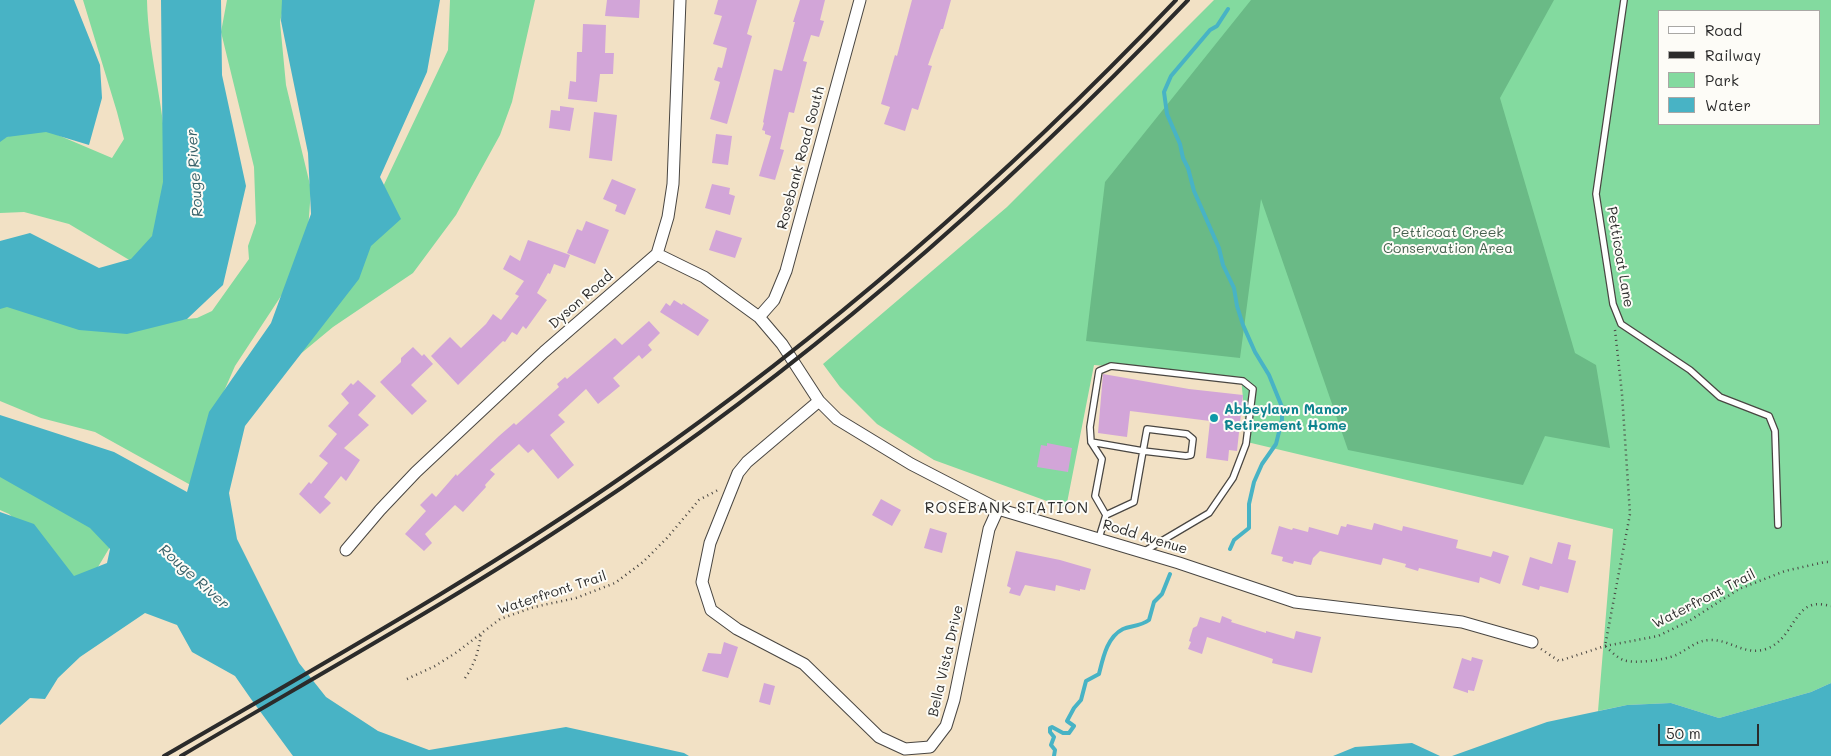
<!DOCTYPE html>
<html>
<head>
<meta charset="utf-8">
<style>
  body { margin:0 }
  #map { position:relative; width:1831px; height:756px; overflow:hidden; background:#f2e1c5; font-family:Mali,sans-serif }
  canvas { display:block }
  .legend { position:absolute; left:1658px; top:10px; width:162px; height:115px; box-sizing:border-box; background:#fdfcf7; border:1px solid #a9a8a5; margin:0; padding:6px 9px; list-style:none; font-size:15px; color:#2b2b2b }
  .legend li { display:flex; align-items:center; gap:10px; height:25px }
  .legend b { width:25px; border:1px solid #a9a8a5 }
  .scale { position:absolute; left:1658px; top:724px; width:101px; height:22px; box-sizing:border-box; border:2px solid #2b2b2b; border-top:0; padding-left:6px; font-size:15px; line-height:18px; white-space:nowrap; color:#2b2b2b; -webkit-text-stroke:4px #fdfcf7; paint-order:stroke }
</style>
</head>
<body>
<div id="map">
<canvas width="1831" height="756"></canvas>
<ul class="legend">
<li><b style="height:6px;background:#fff"></b>Road</li>
<li><b style="height:6px;background:#2b2b2b"></b>Railway</li>
<li><b style="height:14px;background:#83da9f"></b>Park</li>
<li><b style="height:14px;background:#48b3c5"></b>Water</li>
</ul>
<div class="scale">50 m</div>
</div>
<script>
const context = document.querySelector('canvas').getContext('2d');
context.lineJoin = 'round';
function fillPath(path, color) { context.fillStyle = color; context.fill(path, 'evenodd'); }
function trace(path, color, width, dash) { context.strokeStyle = color; context.lineWidth = width; context.lineCap = dash ? 'butt' : 'round'; context.setLineDash(dash || []); context.stroke(path); }
function write(font, color, halo, rows, align = 'center') {
  context.font = font + ' Mali,sans-serif'; context.lineWidth = 4; context.setLineDash([]); context.textBaseline = 'middle'; context.strokeStyle = halo; context.fillStyle = color; for (const [text, x, y, turn = 0] of rows) {
    context.save(); context.translate(x, y); context.rotate((+turn || 0) * Math.PI / 180); context.textAlign = isNaN(turn) ? turn : align; if (halo) context.strokeText(text, 0, 0); context.fillText(text, 0, 0); context.restore();
  }
}
fillPath(new Path2D(`
  M 83,0 L 147,0 C 148,53 164,104 166,156 C 166,168 169,180 167,191 C 164,216 152,246 131,261 L 69,224 L 24,212 L 0,213 L 0,139 L 39,127 L 112,158 L 124,139 L 117,112 Z
  M 227,0 L 285,0 L 280,22 L 286,85 L 311,189 L 306,258 L 235,366 L 204,437 L 196,488 L 95,432 L 41,418 L 0,401 L 0,302 L 129,325 L 197,318 L 212,311 L 249,259 L 248,246 L 256,223 L 254,167 L 221,32 Z
  M 450,0 L 535,0 L 512,102 L 500,135 L 456,215 L 413,273 L 333,327 L 269,380 L 369,216 L 448,50 Z
  M 1214,0 L 1831,0 L 1831,683 L 1811,692 L 1719,718 L 1671,703 L 1627,705 L 1598,711 L 1613,529 L 1247,442 L 1241,377 L 1094,365 L 1066,508 L 934,460 L 877,424 L 840,387 L 823,364 L 1007,207 ZM 1660,11 L 1820,11 L 1820,124 L 1660,124 Z
  M 0,463 L 116,537 L 89,582 L 74,593 L 52,554 L 9,514 L 0,510 Z`), '#83da9f');
fillPath(new Path2D(`
  M 1251,0 L 1554,0 L 1500,98 L 1575,353 L 1596,365 L 1610,448 L 1545,436 L 1523,485 L 1348,450 L 1261,199 L 1240,358 L 1086,341 L 1105,182 Z`), '#6aba86');
fillPath(new Path2D(`
  M 0,0 L 74,0 L 100,65 L 102,98 L 89,145 L 46,132 L 7,137 L 0,142 Z
  M 161,0 L 221,0 L 222,75 L 246,186 L 223,285 L 187,319 L 127,334 L 79,330 L 7,307 L 0,309 L 0,241 L 30,233 L 99,268 L 131,259 L 152,236 L 163,182 Z
  M 282,0 L 440,0 L 427,72 L 380,177 L 401,219 L 371,246 L 359,279 L 245,426 L 229,493 L 237,539 L 299,663 L 326,697 L 378,731 L 429,750 L 566,727 L 684,753 L 689,756 L 293,756 L 251,699 L 235,676 L 192,652 L 177,625 L 145,613 L 80,657 L 58,678 L 45,699 L 30,698 L 0,725 L 0,512 L 34,524 L 74,576 L 107,563 L 110,549 L 90,528 L 0,477 L 0,415 L 114,452 L 187,492 L 209,412 L 271,323 L 311,214 L 308,153 L 281,21 Z
  M 1831,683 L 1831,756 L 1452,756 L 1547,722 L 1627,705 L 1671,703 L 1719,718 L 1811,692 Z
  M 1412,743 L 1440,756 L 1333,756 L 1355,747 Z`), '#48b3c5');
trace(new Path2D(`
  M 1228,9 L 1217,26 L 1210,30 L 1171,76 L 1164,92 L 1167,114 L 1180,144 L 1183,158 L 1188,168 L 1194,191 L 1219,248 L 1223,265 L 1234,288 L 1237,306 L 1243,325 L 1255,352 L 1269,375 L 1282,407 L 1282,420 L 1276,444 L 1262,464 L 1254,482 L 1249,504 L 1249,528 L 1234,540 L 1230,549
  M 1054,756 L 1055,750 L 1051,745 L 1054,737 L 1050,732 L 1050,728 L 1052,727 L 1063,733 L 1069,733 L 1074,726 L 1067,721 L 1074,708 L 1081,700 L 1086,681 L 1099,674 C 1103,658 1107,637 1123,629 C 1131,626 1141,626 1149,620 L 1154,602 L 1162,594 L 1170,574`), '#48b3c5', 4);
fillPath(new Path2D(`
  M 607,0 L 640,0 L 639,18 L 605,16 Z
  M 718,0 L 757,0 L 747,34 L 752,36 L 727,124 L 710,119 L 720,82 L 714,80 L 718,67 L 722,68 L 727,48 L 713,44 L 722,16 L 714,14 Z
  M 800,0 L 825,0 L 820,20 L 824,21 L 819,37 L 811,35 L 803,61 L 807,62 L 794,113 L 789,112 L 780,149 L 784,150 L 775,180 L 759,176 L 771,136 L 765,134 L 765,131 L 762,130 L 764,123 L 763,122 L 774,69 L 782,71 L 795,22 L 793,22 Z
  M 912,0 L 951,0 L 943,29 L 941,29 L 928,65 L 932,66 L 918,110 L 912,108 L 905,131 L 884,124 L 890,107 L 881,104 L 895,55 L 897,56 Z
  M 583,24 L 606,25 L 605,53 L 614,53 L 613,74 L 600,74 L 597,102 L 568,99 L 570,81 L 576,82 L 577,52 L 582,52 Z
  M 560,106 L 574,108 L 570,131 L 549,128 L 551,110 L 560,111 Z
  M 594,112 L 617,115 L 612,161 L 589,158 Z
  M 716,134 L 732,136 L 728,165 L 712,163 Z
  M 612,179 L 636,189 L 625,215 L 615,211 L 617,205 L 603,199 Z
  M 712,184 L 730,188 L 729,194 L 735,196 L 730,215 L 705,208 Z
  M 586,221 L 609,230 L 595,264 L 567,253 L 577,229 L 582,231 Z
  M 716,230 L 742,238 L 735,258 L 709,250 Z
  M 528,240 L 570,255 L 565,268 L 554,264 L 550,274 L 548,273 L 537,293 L 547,300 L 526,329 L 523,326 L 517,335 L 512,332 L 505,342 L 503,341 L 458,385 L 431,356 L 450,337 L 461,348 L 486,324 L 493,314 L 501,320 L 519,296 L 515,294 L 524,281 L 503,269 L 510,255 L 520,261 Z
  M 674,300 L 682,305 L 683,303 L 709,320 L 698,336 L 660,312 L 666,303 L 670,306 Z
  M 649,321 L 660,333 L 648,345 L 652,350 L 642,359 L 639,355 L 613,378 L 620,386 L 598,404 L 586,389 L 558,415 L 565,422 L 550,435 L 574,465 L 558,479 L 533,449 L 528,453 L 519,444 L 490,470 L 495,474 L 485,485 L 486,487 L 463,512 L 455,505 L 425,534 L 432,543 L 424,551 L 405,534 L 426,511 L 420,505 L 432,493 L 436,497 L 456,474 L 457,476 L 499,436 L 514,423 L 516,425 L 559,387 L 557,384 L 565,377 L 567,379 L 615,338 L 622,345 Z
  M 413,347 L 422,356 L 424,354 L 433,364 L 411,385 L 427,401 L 412,415 L 380,382 L 401,362 L 401,358 Z
  M 1103,374 L 1189,389 L 1243,395 L 1237,451 L 1229,450 L 1228,461 L 1206,458 L 1210,421 L 1130,411 L 1127,437 L 1098,433 Z
  M 358,380 L 376,396 L 358,415 L 369,425 L 344,448 L 360,460 L 346,481 L 341,476 L 324,497 L 331,503 L 320,514 L 299,494 L 309,482 L 311,484 L 328,463 L 319,456 L 337,434 L 328,426 L 349,403 L 341,394 L 351,383 L 353,385 Z
  M 1047,443 L 1072,448 L 1068,472 L 1037,467 L 1041,445 L 1047,446 Z
  M 881,499 L 901,510 L 892,526 L 872,515 Z
  M 1374,523 L 1402,531 L 1403,526 L 1458,540 L 1456,548 L 1491,557 L 1493,551 L 1509,556 L 1500,584 L 1480,577 L 1479,583 L 1419,568 L 1418,571 L 1405,567 L 1406,564 L 1383,558 L 1381,565 L 1320,551 L 1313,558 L 1311,565 L 1294,561 L 1293,564 L 1282,561 L 1283,557 L 1271,554 L 1279,526 L 1292,530 L 1293,528 L 1308,532 L 1309,527 L 1338,535 L 1341,526 L 1346,527 L 1347,524 L 1372,530 Z
  M 930,528 L 947,533 L 942,553 L 924,548 Z
  M 1558,542 L 1571,545 L 1568,559 L 1576,561 L 1568,593 L 1540,586 L 1539,590 L 1522,585 L 1530,557 L 1552,564 Z
  M 1016,551 L 1060,560 L 1091,569 L 1085,590 L 1080,589 L 1080,591 L 1056,585 L 1055,591 L 1025,585 L 1020,596 L 1009,593 L 1011,588 L 1007,586 Z
  M 1222,616 L 1232,620 L 1231,622 L 1266,633 L 1266,631 L 1294,639 L 1296,631 L 1321,637 L 1312,673 L 1272,663 L 1273,659 L 1207,637 L 1202,654 L 1188,649 L 1191,642 L 1189,641 L 1193,628 L 1197,626 L 1200,617 L 1220,623 Z
  M 724,642 L 738,647 L 728,678 L 702,671 L 708,653 L 721,654 Z
  M 1472,657 L 1483,660 L 1474,691 L 1468,690 L 1468,693 L 1453,688 L 1462,658 L 1471,661 Z
  M 764,683 L 775,686 L 770,705 L 759,702 Z`), '#d2a5d8');
const service = new Path2D(`
  M 1624,0 L 1596,194 L 1613,304 L 1621,324 L 1690,370 L 1720,397 L 1769,416 L 1775,431 L 1778,525
  M 1091,442 L 1143,451 L 1147,429 L 1187,434 L 1193,439 L 1191,455 L 1186,456 L 1143,451 L 1134,502 L 1106,515 L 1095,496 L 1102,459 L 1091,442 L 1090,427 L 1099,371 L 1111,366 L 1243,381 L 1253,389 L 1246,444 L 1233,478 L 1209,513 L 1143,552
  M 1099,538 L 1106,515`);
const minor = new Path2D(`
  M 657,254 L 704,277 L 759,317 L 782,344 L 819,401 L 837,419 L 911,464 L 998,509 L 1179,563 L 1295,602 L 1462,622 L 1532,642
  M 759,317 L 774,300 L 786,271 L 860,0
  M 819,401 L 747,462 L 738,473 L 710,543 L 702,582 L 711,610 L 737,629 L 804,664 L 879,737 L 905,749 L 930,747 L 946,726 L 954,700 L 989,529 L 998,509
  M 346,550 L 380,510 L 416,472 L 544,352 L 657,254 L 668,217 L 673,184 L 680,0`);
trace(service, '#494642', 8);
trace(minor, '#494642', 13);
trace(new Path2D(`
  M 1615,330 L 1622,394 L 1630,514 L 1605,646 C 1610,650 1616,657 1623,660 C 1635,664 1665,660 1676,655 C 1689,649 1696,640 1711,640 C 1731,640 1745,656 1766,649 C 1790,641 1793,611 1812,605 C 1818,603 1825,605 1831,606
  M 1541,649 L 1559,661 L 1605,646 L 1658,636 L 1689,621 L 1739,589 L 1785,571 L 1825,562 L 1831,562
  M 465,678 C 475,664 479,650 481,633
  M 407,679 L 435,666 L 457,652 L 500,619 L 534,607 L 576,598 L 615,583 L 643,562 L 667,538 L 699,500 L 718,490`), '#494642', 2.5, [1, 4]);
trace(service, '#fff', 5.5);
trace(minor, '#fff', 11);
trace(new Path2D(`
  M 164,756 C 322,664 482,575 632,470 C 829,333 1010,174 1176,0
  M 181,756 C 316,676 454,600 584,513 C 805,367 1005,192 1188,0`), '#2b2b2b', 4);
for (const [x, y, r, color] of [
  [1214,418,5,"#0f9aa8"]
]) { const dot = new Path2D(); dot.arc(x, y, r, 0, 2 * Math.PI); context.fillStyle = color; context.fill(dot); trace(dot, '#fdfcf7', 2); }
write('14px', '#2b2b2b', '#fdfcf7', [
  ["Rosebank Road South",801,158,-75],
  ["Petticoat Lane",1620,257,80],
  ["Dyson Road",581,300,-41],
  ["Rodd Avenue",1145,537,17],
  ["Waterfront Trail",552,593,-18],
  ["Waterfront Trail",1704,599,-27],
  ["Bella Vista Drive",946,661,-77]
]);
write('14px', '#45604e', '#fdfcf7', [
  ["Petticoat Creek",1448,233],
  ["Conservation Area",1448,249]
]);
write('bold 14px', '#0d838f', '#fdfcf7', [
  ["Abbeylawn Manor",1224,410],
  ["Retirement Home",1224,426]
], 'left');
write('italic 15px', '#376169', '#fdfcf7', [
  ["Rouge River",195,173,-94],
  ["Rouge River",194,577,42]
]);
context.letterSpacing = '1px';
write('15px', '#2b2b2b', '#fdfcf7', [
  ["ROSEBANK STATION",1007,508]
]);
context.letterSpacing = '0px';
</script>
</body>
</html>
